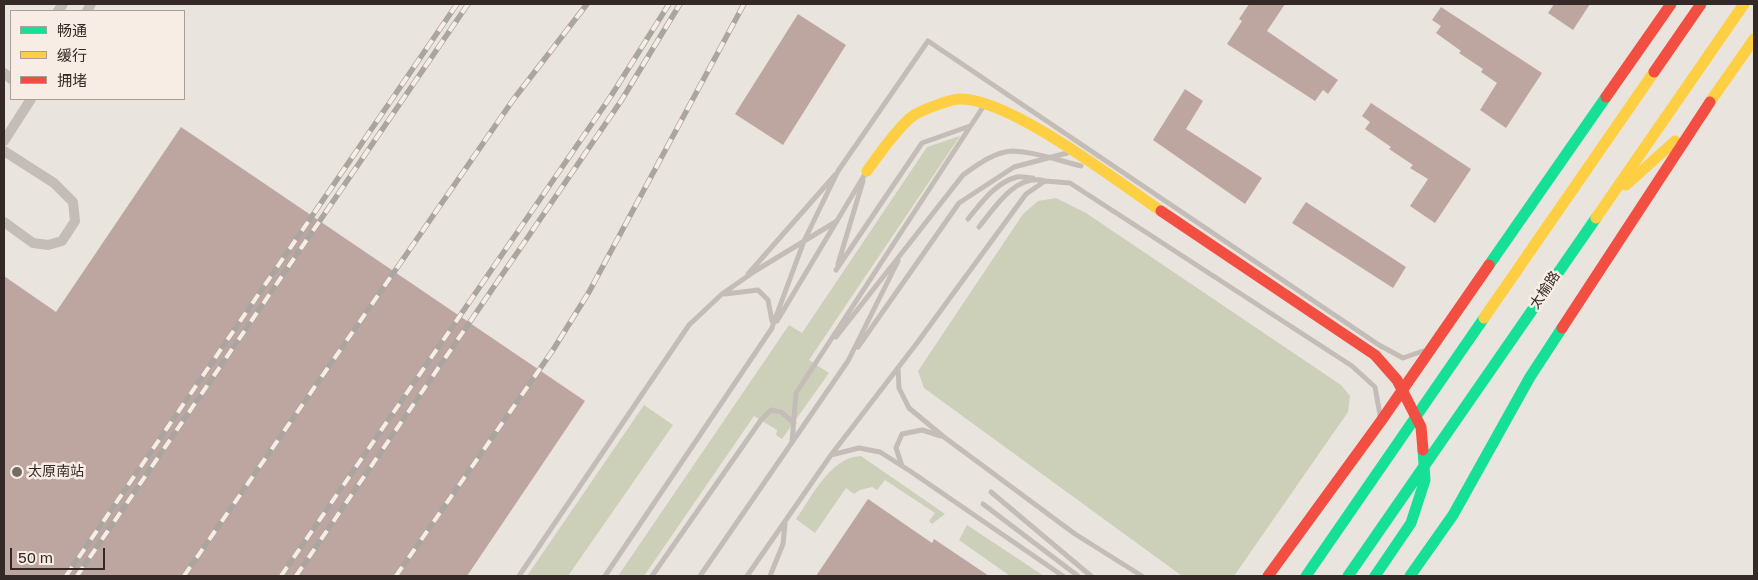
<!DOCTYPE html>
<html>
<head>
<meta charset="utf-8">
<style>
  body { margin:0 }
  #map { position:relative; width:1758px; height:580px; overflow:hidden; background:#eae4de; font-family:"Golos Text","Noto Sans SC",sans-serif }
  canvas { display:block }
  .frame { position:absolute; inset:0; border:5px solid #342926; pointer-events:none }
  .legend { position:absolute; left:10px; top:10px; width:175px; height:90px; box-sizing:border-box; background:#f8ede4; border:1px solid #aa9f98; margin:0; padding:6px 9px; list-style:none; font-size:15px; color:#342926 }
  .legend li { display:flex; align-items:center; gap:10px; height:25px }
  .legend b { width:25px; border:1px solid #aa9f98 }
  .scale { position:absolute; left:10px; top:548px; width:95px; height:22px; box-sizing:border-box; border:2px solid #342926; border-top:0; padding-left:6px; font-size:15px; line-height:18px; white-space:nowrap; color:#342926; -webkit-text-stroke:4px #f8ede4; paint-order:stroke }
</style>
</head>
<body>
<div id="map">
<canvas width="1758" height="580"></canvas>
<div class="frame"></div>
<ul class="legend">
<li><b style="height:6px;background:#16e098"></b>畅通</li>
<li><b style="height:6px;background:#ffcf43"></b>缓行</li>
<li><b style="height:6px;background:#f24e42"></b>拥堵</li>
</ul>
<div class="scale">50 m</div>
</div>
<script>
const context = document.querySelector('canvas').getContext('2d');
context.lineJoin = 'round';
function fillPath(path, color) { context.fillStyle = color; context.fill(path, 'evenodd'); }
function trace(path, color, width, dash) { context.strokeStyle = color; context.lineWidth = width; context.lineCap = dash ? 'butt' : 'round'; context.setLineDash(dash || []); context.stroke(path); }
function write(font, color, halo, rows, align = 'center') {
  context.font = font + ' "Golos Text","Noto Sans SC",sans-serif'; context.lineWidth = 5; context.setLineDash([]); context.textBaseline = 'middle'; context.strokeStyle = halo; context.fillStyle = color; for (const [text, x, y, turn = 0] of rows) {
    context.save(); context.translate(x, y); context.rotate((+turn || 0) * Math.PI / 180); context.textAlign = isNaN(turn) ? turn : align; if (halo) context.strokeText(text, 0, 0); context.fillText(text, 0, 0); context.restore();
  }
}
fillPath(new Path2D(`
  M 960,136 L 809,360 L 829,373 L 782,439 L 776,435 L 777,430 L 754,416 L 644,576 L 618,576 L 789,325 L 802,333 L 927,147 Z
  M 1056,198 L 1086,213 L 1341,385 L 1350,396 L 1348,412 L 1234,576 L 1182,576 L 924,388 L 918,371 L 1023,214 L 1038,201 Z
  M 644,405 L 673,425 L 568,576 L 527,576 Z
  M 861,456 L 945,514 L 932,524 L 929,521 L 935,513 L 885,480 L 877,490 L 872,487 L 860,490 L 854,494 L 846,488 L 815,533 L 796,519 C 812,497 830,457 861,456 Z
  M 967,525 L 1044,576 L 1010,576 L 959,540 Z`), '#cdd0b8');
fillPath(new Path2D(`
  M 1249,4 L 1285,4 L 1267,31 L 1338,80 L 1328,94 L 1323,90 L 1315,101 L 1227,44 L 1242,21 L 1239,19 Z
  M 1554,4 L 1590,4 L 1573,30 L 1548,13 Z
  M 1441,7 L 1542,73 L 1506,128 L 1480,110 L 1497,83 L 1481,72 L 1483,69 L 1459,53 L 1461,51 L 1436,33 L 1441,26 L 1432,20 Z
  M 798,14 L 846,45 L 783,145 L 735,114 Z
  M 1185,89 L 1203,101 L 1186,129 L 1262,178 L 1245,204 L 1153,140 Z
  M 1371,103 L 1471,169 L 1435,223 L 1410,206 L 1428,179 L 1410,168 L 1413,165 L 1389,149 L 1391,147 L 1365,129 L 1370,122 L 1362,116 Z
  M 181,127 L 585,401 L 467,576 L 4,576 L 4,276 L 56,312 Z
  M 1306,202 L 1406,267 L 1393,288 L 1292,223 Z
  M 868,499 L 932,543 L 934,539 L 989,576 L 816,576 Z`), '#bea6a0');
trace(new Path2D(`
  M 968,219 C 981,203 996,182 1017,177 C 1022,176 1029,178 1033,178
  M 979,227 C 995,207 1016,173 1045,181
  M 838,264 L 863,181
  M 836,270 L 922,143 L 970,126
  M 748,274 L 835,175
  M 725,294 L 758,290 L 768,300 L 772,321
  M 777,321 L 865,174
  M 771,330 L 804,241 L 838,171 L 928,41 L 1379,345 L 1403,358 L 1423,351
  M 836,337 L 963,175 C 977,165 994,152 1012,151 C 1033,151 1061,161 1081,166
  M 858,347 L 959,203 L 1014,167 L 1067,153
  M 898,368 L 899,388 L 909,408 L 944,437 L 1075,534 L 1142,576
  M 792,442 L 796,393 L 983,107
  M 831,455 L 917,343 L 1026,194 L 1045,181 L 1070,183 L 1352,366 L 1375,387 L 1380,415
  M 902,466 L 896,448 L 902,434 L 922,430 L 941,436
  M 991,492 L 1091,576
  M 983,504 L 1078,576
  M 519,576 L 689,325 L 722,294 L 755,271 L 837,221
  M 605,576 L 772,328
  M 652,576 L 761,420 L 771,410 L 781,412 L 794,423
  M 700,576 L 848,361 L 898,261
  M 747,576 L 831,455 L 859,448 L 880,452 L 910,471 L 1063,576
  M 770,576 L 783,544 L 785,524`), '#c4bcb7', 5);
trace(new Path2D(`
  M 58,11 L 63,4
  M 87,11 L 91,4
  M 4,73 L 11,79
  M 4,141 L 31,99
  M 4,151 L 54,183 L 73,202 L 75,221 L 62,241 L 48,245 L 33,243 L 4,222`), '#c4bcb7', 10);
trace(new Path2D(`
  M 1489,265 L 1606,97
  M 1306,576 L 1484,318
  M 1348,576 L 1596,218
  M 1375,576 L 1411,523 L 1425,480 L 1423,450
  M 1410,576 L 1453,515 L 1530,377 L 1562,328`), '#16e098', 11);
trace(new Path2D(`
  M 1710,102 L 1754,39
  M 867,171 C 877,157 902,121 916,114 C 925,109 951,99 960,99 C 1009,98 1117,181 1161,211
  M 1626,185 L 1675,141
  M 1596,218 L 1744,4
  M 1484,318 L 1654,72`), '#ffcf43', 11);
trace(new Path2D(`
  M 1654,72 L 1701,4
  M 1606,97 L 1671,4
  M 1161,211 L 1375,355 L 1397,380 L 1421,427 L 1423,450
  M 1562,328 L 1710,102
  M 1268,576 L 1381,421 L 1489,265`), '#f24e42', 11);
const rail = new Path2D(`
  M 66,576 L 457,4
  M 77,576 L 468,4
  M 184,576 L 513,100 L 587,4
  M 281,576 L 611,96 L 669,4
  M 296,576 L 621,101 L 680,4
  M 396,576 L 553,350 L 589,292 L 744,4`);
trace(rail, '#aba5a2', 5.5);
trace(rail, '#f8ede4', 4, [11]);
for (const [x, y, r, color] of [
  [17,472,6,"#746a66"]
]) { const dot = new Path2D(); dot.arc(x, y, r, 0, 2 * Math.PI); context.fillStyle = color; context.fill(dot); trace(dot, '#f8ede4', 2); }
write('14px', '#342926', '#f8ede4', [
  ["太榆路",1545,290,-56]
]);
write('14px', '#342926', '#f8ede4', [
  ["太原南站",28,472]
], 'left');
</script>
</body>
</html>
